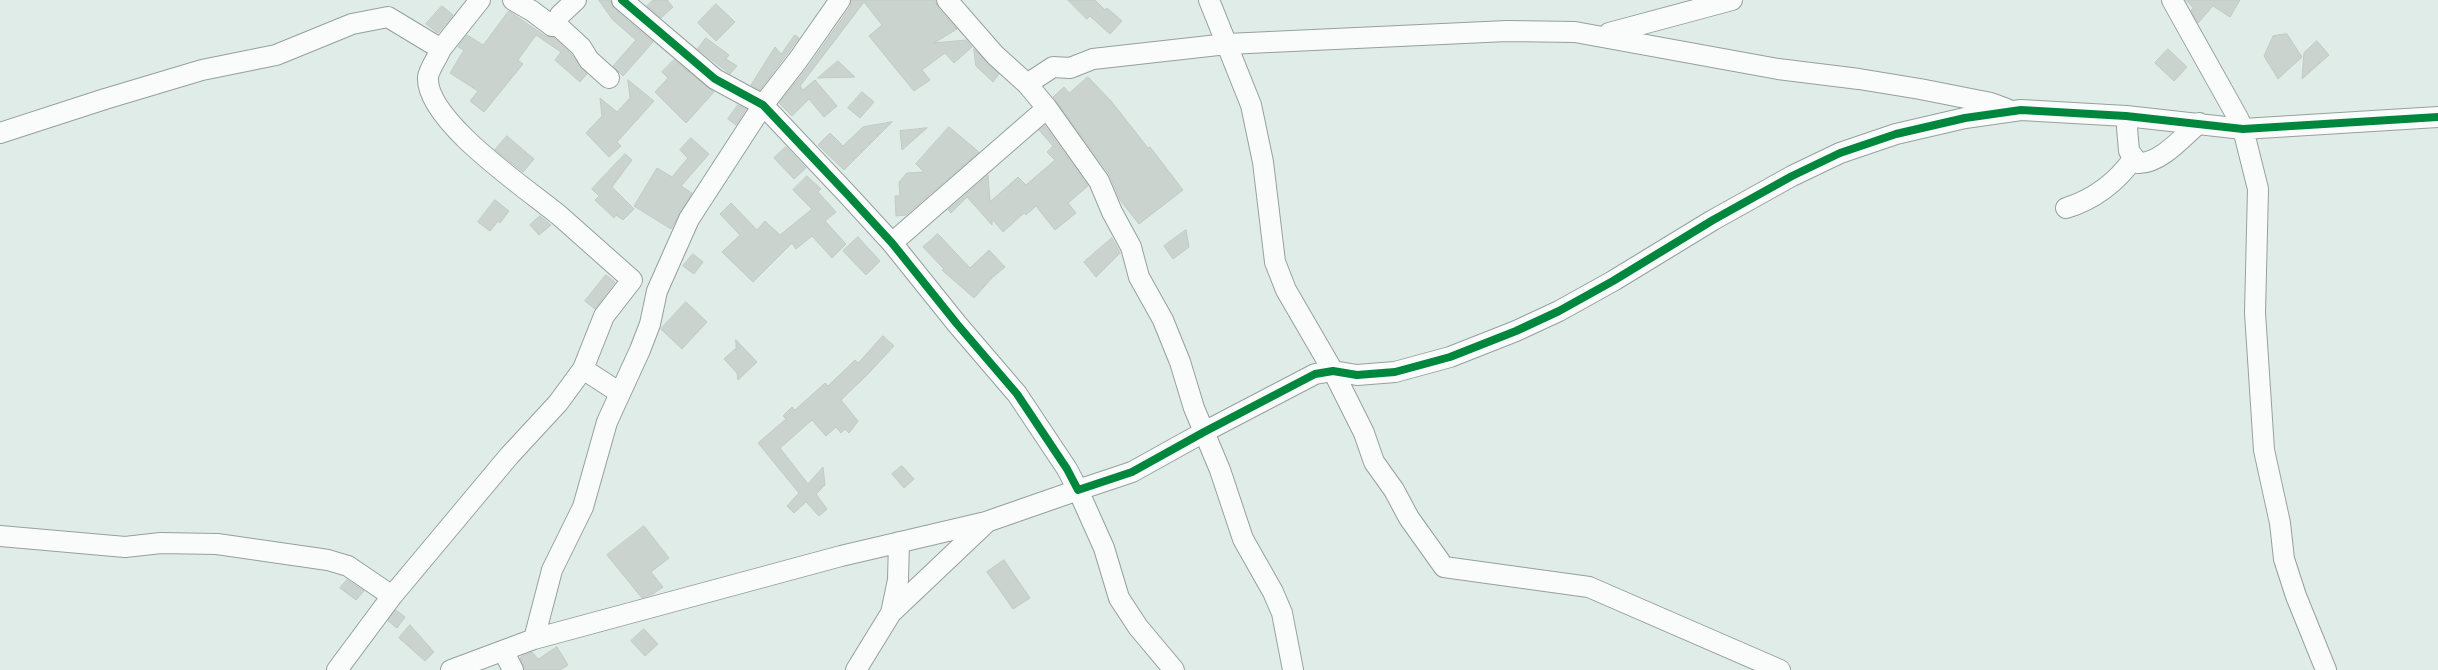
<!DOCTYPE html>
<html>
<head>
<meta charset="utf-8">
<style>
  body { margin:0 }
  canvas { display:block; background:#dfece8 }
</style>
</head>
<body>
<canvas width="2438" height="670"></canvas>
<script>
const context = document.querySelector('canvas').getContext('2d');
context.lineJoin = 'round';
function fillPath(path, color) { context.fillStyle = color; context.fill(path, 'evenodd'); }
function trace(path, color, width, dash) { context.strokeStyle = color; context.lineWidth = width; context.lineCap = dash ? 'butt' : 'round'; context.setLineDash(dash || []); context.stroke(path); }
const building = new Path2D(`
  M 599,0 L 610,0 L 614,9 L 653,42 L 623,76 L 613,66 L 636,40 L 613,20 Z
  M 653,0 L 667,0 L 673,7 L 661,18 L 647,6 Z
  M 852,0 L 935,0 L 938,8 L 957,29 L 934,43 L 966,40 L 972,47 L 954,63 L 945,53 L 922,70 L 930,80 L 914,91 L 869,36 L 882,25 L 864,2 L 800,86 L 803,90 L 815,80 L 837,106 L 824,117 L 809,99 L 792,116 L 779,103 L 808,67 L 850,7 Z
  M 1068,0 L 1095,0 L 1105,10 L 1107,8 L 1122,21 L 1110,34 L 1090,16 L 1087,19 Z
  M 2186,0 L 2240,0 L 2230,17 L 2213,6 L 2198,23 L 2191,10 L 2193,8 Z
  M 716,4 L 735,22 L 716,41 L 698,23 Z
  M 442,6 L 453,15 L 438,33 L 426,24 Z
  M 509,11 L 545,36 L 553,37 L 572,55 L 587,74 L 580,82 L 555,60 L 561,52 L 536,35 L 518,60 L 523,64 L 484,112 L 470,101 L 478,91 L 450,73 L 464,50 L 458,47 L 467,35 L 483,45 Z
  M 2287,34 L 2302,57 L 2278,79 L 2264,56 L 2273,36 Z
  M 795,35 L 799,38 L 760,90 L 751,85 L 775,47 L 781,54 Z
  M 706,38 L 729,55 L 726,59 L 737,66 L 730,74 L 698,49 Z
  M 2317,41 L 2329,55 L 2302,79 L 2304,53 Z
  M 974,49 L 999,74 L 993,82 L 976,66 Z
  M 2168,49 L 2187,67 L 2174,81 L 2155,63 Z
  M 674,60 L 714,92 L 686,123 L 655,92 L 668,78 L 662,72 Z
  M 838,61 L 855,77 L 818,78 Z
  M 1088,77 L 1111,101 L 1148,148 L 1150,147 L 1183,190 L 1139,224 L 1120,200 L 1109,174 L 1053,97 L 1064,87 L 1069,93 Z
  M 628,80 L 654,101 L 617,142 L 621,146 L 609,157 L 586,133 L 602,116 L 600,98 L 617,112 L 630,98 Z
  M 862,92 L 874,102 L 860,118 L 848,108 Z
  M 738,105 L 746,109 L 736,125 L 728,119 Z
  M 892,122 L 844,170 L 818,145 L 830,133 L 843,146 L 863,127 Z
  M 1045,126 L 1088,186 L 1068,203 L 1076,213 L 1055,230 L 1036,206 L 1026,215 L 1024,213 L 1003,232 L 992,219 L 992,225 L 967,197 L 951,213 L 948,210 L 988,175 L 990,202 L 1018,177 L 1026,185 L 1055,160 L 1047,152 L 1053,146 L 1039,130 Z
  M 949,127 L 979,152 L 906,215 L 896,216 L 895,196 L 900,196 L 899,182 L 907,173 L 924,172 L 916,164 Z
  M 927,128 L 902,150 L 900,131 Z
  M 507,136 L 534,159 L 523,172 L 495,150 Z
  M 691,138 L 709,154 L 681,186 L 692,193 L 671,229 L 634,206 L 657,168 L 672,177 L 688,158 L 680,150 Z
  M 786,147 L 806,168 L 794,179 L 774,158 Z
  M 625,154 L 632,160 L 612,187 L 634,209 L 623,220 L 616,215 L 614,218 L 595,200 L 599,196 L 592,189 Z
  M 807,176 L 821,189 L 818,192 L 836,212 L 825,221 L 846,244 L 832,258 L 812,236 L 796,249 L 792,243 L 753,282 L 722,252 L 740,235 L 720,214 L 731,203 L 757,230 L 765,221 L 780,235 L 812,209 L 793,190 Z
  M 495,200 L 509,211 L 500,223 L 498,221 L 490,231 L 478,222 Z
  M 540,216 L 551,225 L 539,235 L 530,225 Z
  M 1186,230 L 1189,247 L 1173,259 L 1164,246 Z
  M 938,234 L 970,268 L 989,250 L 1005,267 L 992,278 L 974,298 L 942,270 L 944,269 L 923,247 Z
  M 858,237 L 880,261 L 866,275 L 843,251 Z
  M 1112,238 L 1120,253 L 1096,277 L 1084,262 Z
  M 693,254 L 703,262 L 694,274 L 683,266 Z
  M 606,275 L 615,282 L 595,309 L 585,301 Z
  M 686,302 L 707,322 L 682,349 L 661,329 Z
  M 883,336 L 894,346 L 868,374 L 841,400 L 858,421 L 849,433 L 845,429 L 841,433 L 836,427 L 826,436 L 812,420 L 780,448 L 808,484 L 823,467 L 825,485 L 816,494 L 827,509 L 819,516 L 806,502 L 794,513 L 787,506 L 799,493 L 758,443 L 786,419 L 783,416 L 792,407 L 795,410 L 825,383 L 828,386 L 855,360 L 858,363 Z
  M 736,340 L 757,362 L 738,380 L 737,373 L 724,359 L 735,349 L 736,350 Z
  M 902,466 L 914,479 L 904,488 L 892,474 Z
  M 644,526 L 669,558 L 651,572 L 663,587 L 653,594 L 642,598 L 607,555 Z
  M 1004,560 L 1030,598 L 1013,609 L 987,572 Z
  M 347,580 L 364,591 L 356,600 L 340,588 Z
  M 396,610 L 405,617 L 397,628 L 388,621 Z
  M 410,625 L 434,652 L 425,661 L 399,638 Z
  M 644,629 L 658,644 L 645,656 L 631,641 Z
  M 557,647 L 568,665 L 560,670 L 525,670 L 520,658 L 522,656 L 532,652 L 538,659 Z`);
fillPath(building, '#cad3ce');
trace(building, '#c1cac5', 1);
const minor = new Path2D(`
  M 513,0 L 532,11 L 552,26 L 556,24 L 560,15 L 576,0
  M 622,0 L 715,79 L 763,105 L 848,195 L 892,243 L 957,324 L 1017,394 L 1067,469 L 1078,490 L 1132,472 L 1204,432 L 1315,374 L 1333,371 L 1357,375 L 1395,372 L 1450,357 L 1516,331 L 1559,311 L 1613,281 L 1713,220 L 1792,176 L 1840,153 L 1896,134 L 1965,118 L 2021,110 L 2126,116 L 2243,129 L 2438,117
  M 947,0 L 995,55 L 1027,84 L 1047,108 L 1099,181 L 1112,212 L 1131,247 L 1139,277 L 1163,320 L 1180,362 L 1194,408 L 1220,470 L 1243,539 L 1273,592 L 1282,613 L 1293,670
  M 1209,0 L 1251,105 L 1263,162 L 1275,262 L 1286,290 L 1333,371 L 1364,433 L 1374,462 L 1394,490 L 1409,518 L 1444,567 L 1589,587 L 1780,670
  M 2172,0 L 2238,118 L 2243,129 L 2258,189 L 2255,313 L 2264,450 L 2280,523 L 2284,559 L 2296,596 L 2326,670
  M 556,24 L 581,47 L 589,60 L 609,78
  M 1609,33 L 1732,0
  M 441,49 C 438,57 429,69 428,77 C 425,121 529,190 561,217 C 585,238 608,259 632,280 L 604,316 L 583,369 L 620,393
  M 1027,84 L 1053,67 L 1070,68 L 1093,59 L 1227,44 L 1507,31 L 1575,32 L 1778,69 L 1859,79 L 1920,89 L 1991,103 L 2007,109
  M 2126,116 L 2129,151 L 2138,163 C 2160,164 2183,137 2199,123
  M 0,133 L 105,99 L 202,70 L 276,55 L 352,24 L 388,17 L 441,49 L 480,0
  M 2066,208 C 2093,200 2117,182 2133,159
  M 892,243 L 1047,108
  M 0,536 L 125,547 L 161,543 L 217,544 L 328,560 L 348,566 L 392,596
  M 891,613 L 986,523
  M 534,639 L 552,570 L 583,507 L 607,422 L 640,350 L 650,324 L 657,291 L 689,219 L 763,105 L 798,60 L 840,0
  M 504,652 L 513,670
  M 337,670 L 392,596 L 509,456 L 558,403 L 583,369
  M 451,670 L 534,639 L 841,556 L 986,522 L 1078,490 L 1104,548 L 1119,598 L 1138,627 L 1174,670
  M 856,670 L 891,613 L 898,580 L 899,542`);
trace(minor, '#96a09d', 22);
trace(minor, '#fafcfc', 20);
trace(new Path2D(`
  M 622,0 L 715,79 L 763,105 L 848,195 L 892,243 L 957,324 L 1017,394 L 1067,469 L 1078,490 L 1132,472 L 1204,432 L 1315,374 L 1333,371 L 1357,375 L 1395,372 L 1450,357 L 1516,331 L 1559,311 L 1613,281 L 1713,220 L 1792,176 L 1840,153 L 1896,134 L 1965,118 L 2021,110 L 2126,116 L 2243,129 L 2438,117`), '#00873e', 8);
</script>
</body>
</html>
